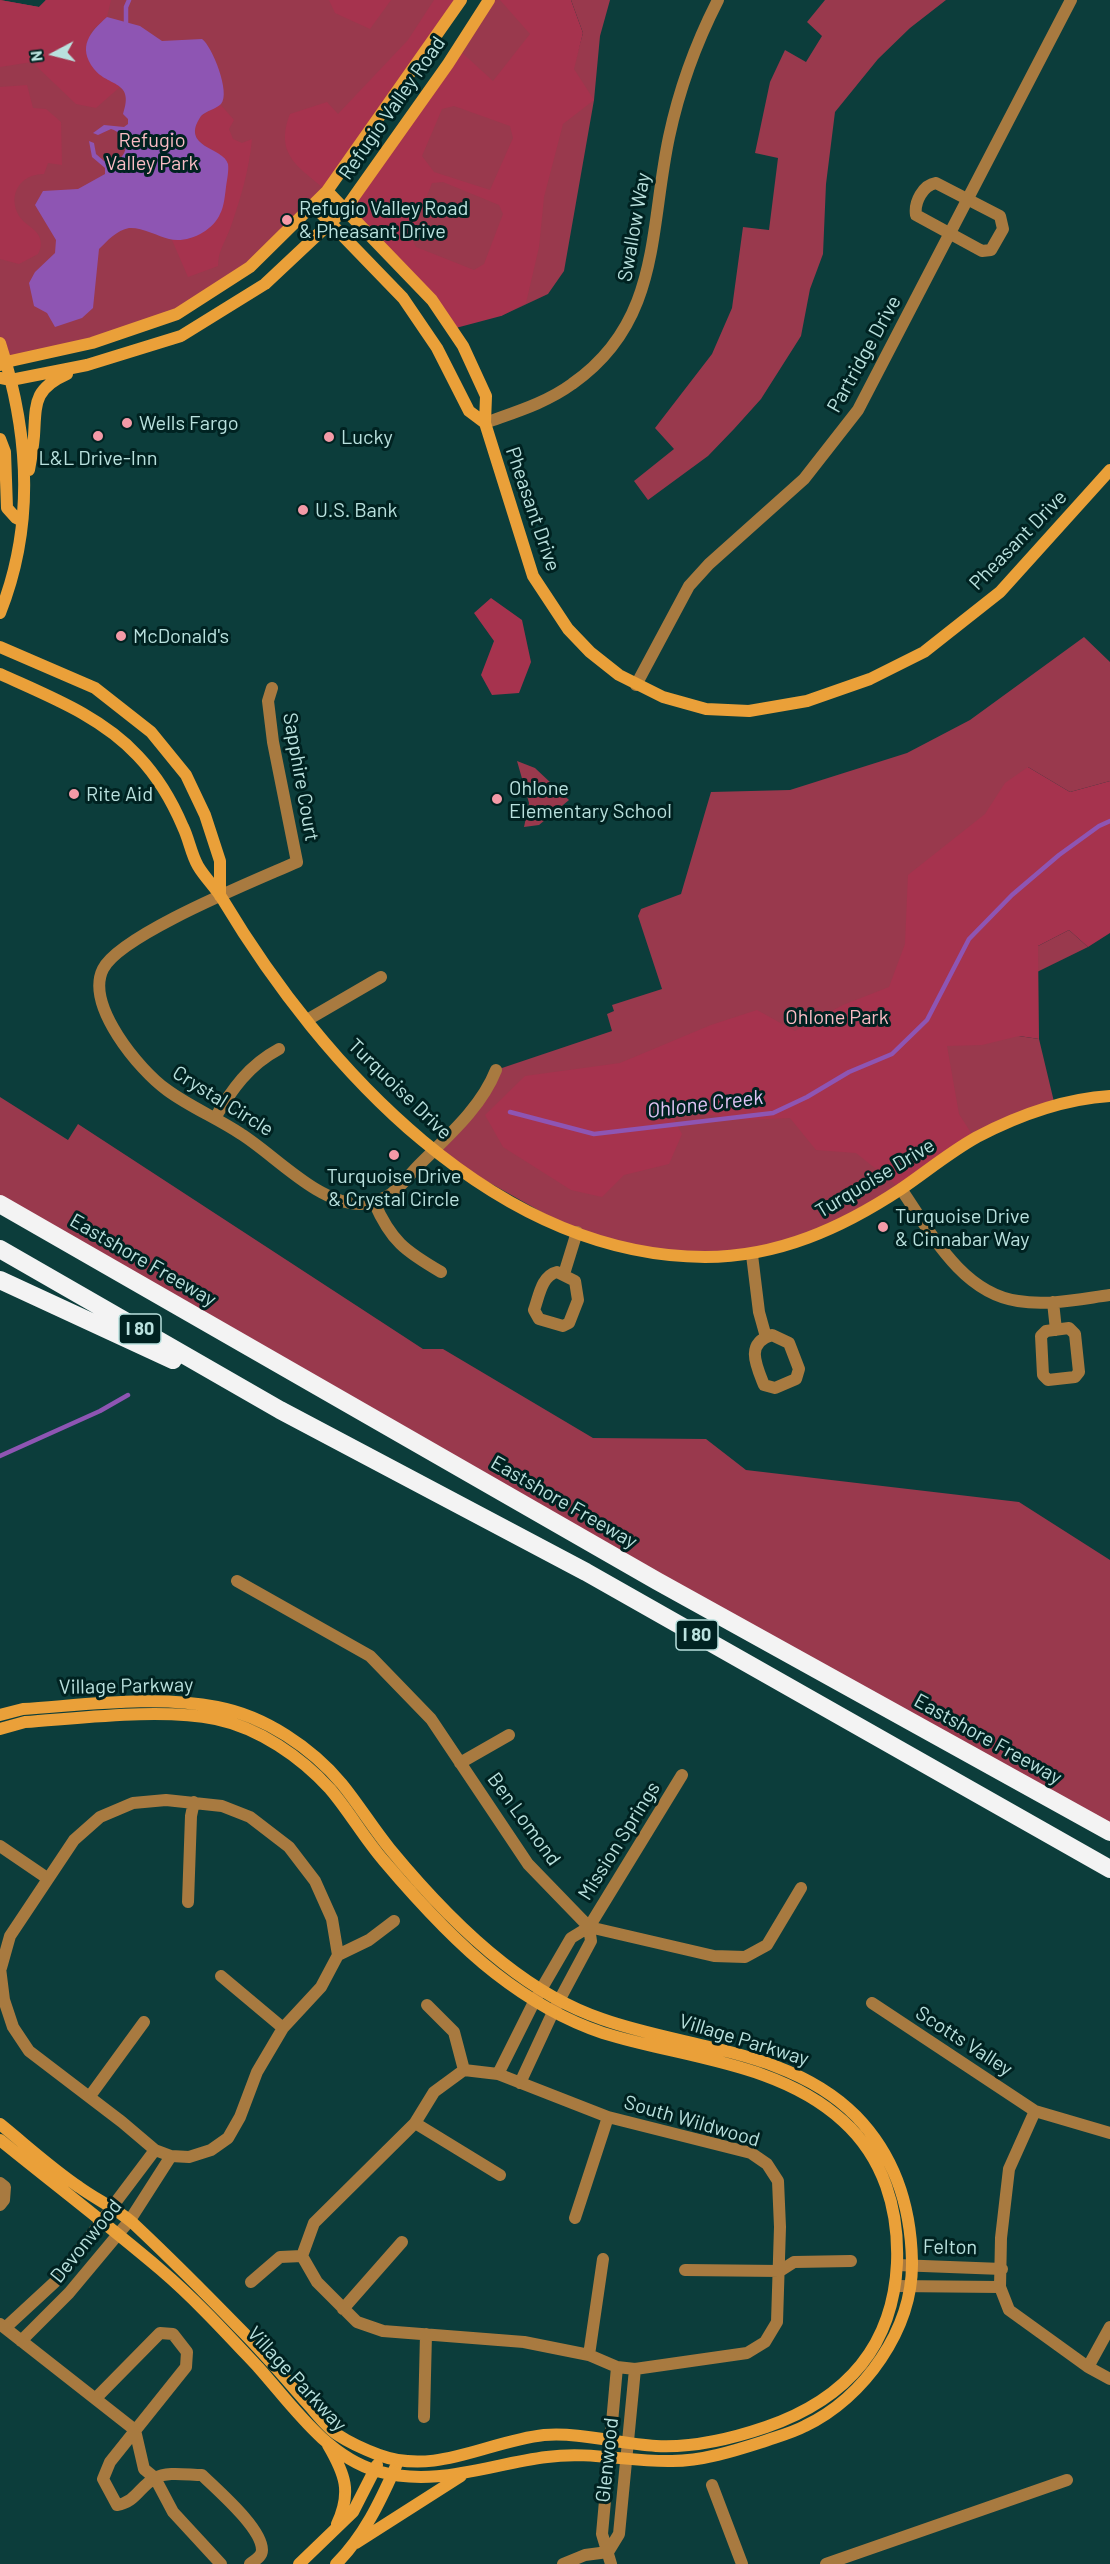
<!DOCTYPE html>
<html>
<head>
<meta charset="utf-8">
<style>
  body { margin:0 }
  #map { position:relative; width:1110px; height:2564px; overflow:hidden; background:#0c3d3b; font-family:Barlow,sans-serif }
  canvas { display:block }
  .north { position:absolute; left:24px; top:24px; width:60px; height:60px; -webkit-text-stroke:4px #002221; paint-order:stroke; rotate:263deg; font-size:16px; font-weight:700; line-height:24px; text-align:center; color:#b9e1de }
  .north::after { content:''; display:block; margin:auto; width:21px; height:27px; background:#b9e1de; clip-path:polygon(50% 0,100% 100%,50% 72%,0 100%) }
</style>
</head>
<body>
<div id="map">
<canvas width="1110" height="2564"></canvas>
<div class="north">N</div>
</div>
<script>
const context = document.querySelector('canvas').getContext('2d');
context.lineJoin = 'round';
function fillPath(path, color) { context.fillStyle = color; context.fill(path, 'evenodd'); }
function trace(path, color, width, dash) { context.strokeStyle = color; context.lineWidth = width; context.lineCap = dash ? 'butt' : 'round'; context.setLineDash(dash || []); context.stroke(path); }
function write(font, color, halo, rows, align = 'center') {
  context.font = font + ' Barlow,sans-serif'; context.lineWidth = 6; context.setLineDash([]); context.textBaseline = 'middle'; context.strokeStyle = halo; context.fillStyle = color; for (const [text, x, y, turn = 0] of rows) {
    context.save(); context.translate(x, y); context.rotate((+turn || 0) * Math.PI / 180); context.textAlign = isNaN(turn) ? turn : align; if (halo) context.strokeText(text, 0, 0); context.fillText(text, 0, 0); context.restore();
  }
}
fillPath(new Path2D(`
  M 0,0 L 39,7 L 46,0 L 461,0 L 327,191 L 250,267 L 177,314 L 6,362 L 0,343 Z
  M 489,0 L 515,0 L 573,68 L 583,33 L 571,0 L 610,0 L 600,36 L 594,100 L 564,271 L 548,294 L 501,316 L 359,221 Z
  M 825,0 L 946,0 L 910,28 L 878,59 L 835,112 L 826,184 L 823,254 L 810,289 L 801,336 L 761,399 L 734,429 L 708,456 L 648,500 L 634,481 L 674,449 L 655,428 L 712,354 L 732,308 L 743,227 L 769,230 L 778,158 L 755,153 L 770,82 L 785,50 L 806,62 L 822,36 L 807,22 Z
  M 1084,637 L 1110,662 L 1110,781 L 1070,792 L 1028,767 L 1019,1036 L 1039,1039 L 1055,1106 L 975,1139 L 901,1189 L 789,1245 L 680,1255 L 577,1232 L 433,1151 L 496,1070 L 612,1031 L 607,1014 L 614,1011 L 612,1005 L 662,989 L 638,916 L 641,909 L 681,894 L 711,792 L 790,790 L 907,753 L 970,720 Z
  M 517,761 L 535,768 L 569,800 L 539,825 L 524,827 L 529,803 Z
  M 1069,930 L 1088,947 L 1037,972 L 1038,946 Z
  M 0,1097 L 68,1140 L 78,1124 L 423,1349 L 443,1349 L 593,1438 L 706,1439 L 746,1470 L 1019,1502 L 1110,1560 L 1110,1832 L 0,1204 Z`), '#99394d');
fillPath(new Path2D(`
  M 0,0 L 39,7 L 46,0 L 111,0 L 107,17 L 90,32 L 95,70 L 121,86 L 96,108 L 76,104 L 32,62 L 0,67 Z
  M 329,0 L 391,0 L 370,29 L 335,13 Z
  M 434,0 L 461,0 L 327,191 C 299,167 274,155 290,114 L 327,102 L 338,114 L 408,40 Z
  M 500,0 L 571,0 L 583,33 L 574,69 L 594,100 L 563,124 L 544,197 L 539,247 L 526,303 L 501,316 L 452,329 L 346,208 L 458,49 L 493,81 L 530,34 ZM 454,106 L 510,126 L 513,138 L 490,190 L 434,172 L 422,156 L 442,109 ZM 443,182 L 499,205 L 503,214 L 484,264 L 474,270 L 416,247 L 411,237 L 432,183 Z
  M 27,85 L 33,108 L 46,109 L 61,122 L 62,165 L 48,163 L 44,174 C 20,174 7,195 19,216 C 24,224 35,228 39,236 C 42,243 41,248 38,254 L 19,264 L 0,259 L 0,87 Z
  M 220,104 L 234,120 L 229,129 L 233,139 L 242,143 L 252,139 C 249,170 241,197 231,226 C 226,241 218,250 218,266 L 188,277 L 172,240 L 191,238 L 228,165 C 220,147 181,146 201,116 Z
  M 491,598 L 522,620 L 531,662 L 519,693 L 492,695 L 481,675 L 494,641 L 474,613 Z
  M 1028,767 L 1070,792 L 1110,781 L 1110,933 L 1088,947 L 1069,930 L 1038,946 L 1039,1039 L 1019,1036 L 982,1045 L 947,1046 L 959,1114 L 975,1139 L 901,1189 L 856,1153 L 816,1150 L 790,1118 L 747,1120 L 669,1110 L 682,1134 L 669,1164 L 624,1175 L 602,1197 L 571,1190 L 503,1147 L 485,1115 L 525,1076 L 620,1063 L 711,1025 L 757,1010 L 795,1031 L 843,1005 L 889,987 L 905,944 L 908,875 L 985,814 L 1005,783 Z`), '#a6334e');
fillPath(new Path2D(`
  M 107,17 L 140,26 L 162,41 L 202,39 C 212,46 231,93 221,104 C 216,109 206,111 201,116 C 179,148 224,147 228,164 C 229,170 227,180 226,187 C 225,195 224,207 220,214 C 213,231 187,244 169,239 C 158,236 141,227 129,228 C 117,230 107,241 99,249 L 93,308 L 82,318 L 55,327 L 47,313 L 34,306 L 29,283 L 35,272 L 55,253 L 56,240 L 35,205 L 43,191 L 78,189 L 105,174 L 105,168 L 92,157 L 89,141 L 94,143 L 96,154 L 104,161 L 116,161 C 132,152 127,134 111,129 L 98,135 L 93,133 L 104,125 L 124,127 L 128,124 L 128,119 L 123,114 C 135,80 108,87 94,69 C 77,47 90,32 107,17 Z`), '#8e55b3');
trace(new Path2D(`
  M 126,23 L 126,7 L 129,0
  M 510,1112 L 594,1134 L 773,1113 L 807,1097 L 849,1072 L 892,1054 L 927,1020 L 969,939 L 1012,895 L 1059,855 L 1099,826 L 1110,821
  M 0,1456 L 100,1411 L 128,1395`), '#8e55b3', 4.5);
trace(new Path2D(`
  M 936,183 L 1000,216 L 1003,229 L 991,250 L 982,251 L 916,215 C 914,202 923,185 936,183 Z
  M 485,423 C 515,412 546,403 572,384 C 661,322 649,231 669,137 C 679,90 696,43 718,0
  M 636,685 L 689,586 L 709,564 L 804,479 L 858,410 L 1071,0
  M 272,688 L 268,701 L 273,742 L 297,862 C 257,880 121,934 103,969 C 85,1005 139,1070 167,1090 C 190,1107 217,1118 241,1134 C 276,1156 318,1204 361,1204 C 371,1203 382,1200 391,1194 C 401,1187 410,1174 419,1165 C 447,1137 481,1108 496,1070
  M 307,1020 L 381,977
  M 215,1118 C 232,1089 249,1065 279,1049
  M 901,1189 C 930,1231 961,1293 1018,1301 C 1048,1306 1080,1299 1110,1295
  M 374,1202 C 391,1241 405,1251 441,1272
  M 752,1255 L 759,1312 L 766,1337
  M 557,1272 L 575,1281 L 578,1300 L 569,1323 L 563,1326 L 539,1319 L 534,1310 C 539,1297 541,1276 557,1272 Z
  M 564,1274 L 577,1232
  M 1053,1302 L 1056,1330
  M 1069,1328 L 1075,1334 L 1079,1372 L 1075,1377 L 1048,1380 L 1043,1375 L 1041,1336 L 1046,1331 Z
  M 772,1335 L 789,1343 L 799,1369 L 796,1379 L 775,1388 L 764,1385 C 756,1365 745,1343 772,1335 Z
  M 237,1581 L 370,1656 L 431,1719 L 528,1864 L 589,1927 L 714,1956 L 745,1957 L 767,1945 L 801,1888
  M 460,1763 L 509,1735
  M 0,1846 L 47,1878
  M 188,1902 L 191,1816 L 194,1802
  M 0,1968 L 4,2000 L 13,2027 L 29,2051 L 122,2122 L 155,2150 L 171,2156 L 189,2157 L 211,2150 L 228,2138 L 240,2117 L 257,2072 L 283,2028 L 321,1987 L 338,1955 L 369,1940 L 394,1921
  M 1,1968 L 10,1936 L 74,1840 L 100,1817 L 133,1803 L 166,1800 L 222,1806 L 250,1817 L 289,1847 L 315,1881 L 332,1919 L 338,1955
  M 221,1976 L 283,2028
  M 872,2003 L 1035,2111 L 1110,2133
  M 427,2005 L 454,2032 L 464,2070
  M 464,2070 L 498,2074 L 608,2117 L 751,2153 L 767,2164 L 778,2181 L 780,2227 L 777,2322 L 765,2342 L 747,2353 L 635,2369 L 617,2367 L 589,2355 L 524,2342 L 383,2331 L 357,2322 L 317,2282 L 302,2256 L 314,2223 L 415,2123 L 434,2092 Z
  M 498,2074 L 535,2000 L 571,1938 L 589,1927 L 682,1775
  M 520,2083 L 553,2012 L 591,1941 L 589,1927
  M 90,2096 L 144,2022
  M 1035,2111 L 1009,2169 L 1001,2238 L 1000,2287 L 1009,2310 L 1088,2367 L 1110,2379
  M 415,2123 L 500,2175
  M 0,2183 L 5,2187 L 4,2200 L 0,2205
  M 575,2218 L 608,2117
  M 897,2265 L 1002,2269
  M 685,2270 L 780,2271 L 794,2262 L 851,2261
  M 251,2282 L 280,2257 L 302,2256
  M 895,2286 L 1000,2287
  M 343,2309 L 402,2242
  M 0,2324 L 135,2430 L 144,2469 L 155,2478 L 173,2512 L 221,2564
  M 5,2328 L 57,2280 L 155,2150
  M 21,2341 L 69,2293 L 130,2220 L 171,2156
  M 589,2355 L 603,2259
  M 1088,2367 L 1110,2327
  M 96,2398 L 160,2333 L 173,2334 L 187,2352 L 186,2367 L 110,2462 L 103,2479 L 117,2505 C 136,2502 139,2487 155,2478 C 167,2471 188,2475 202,2475 C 217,2490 262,2528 262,2550 C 262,2557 255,2560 250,2564
  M 424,2417 L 426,2334
  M 712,2485 L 742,2564
  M 608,2552 L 619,2534 L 635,2369
  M 563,2564 L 585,2555 L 608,2552
  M 611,2564 L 602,2534 L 617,2367
  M 826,2564 L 1067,2480`), '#a87a40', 12);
trace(new Path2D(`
  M 327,191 L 432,300 L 463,346 L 486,396 L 485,423 L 533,576 L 568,629 L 590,652 L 619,675 L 663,697 L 706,709 L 749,711 L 807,701 L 870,679 L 924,652 L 1000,592 L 1110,470
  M 314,206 L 403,298 L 437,348 L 469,411 L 485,423
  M 0,343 C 29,432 35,525 0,613
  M 0,365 L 6,362 L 92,343 L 177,314 L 250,267 L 327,191 L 461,0
  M 0,378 L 11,380 L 87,365 L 181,336 L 265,284 L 346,208 L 448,64 L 489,0
  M 0,439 L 5,452 L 7,508 L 16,518 L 22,521
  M 29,470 C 31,459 33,447 34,436 C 36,404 33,389 67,374
  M 0,647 L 95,688 L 151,732 L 186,775 L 205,815 L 220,861 L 220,896
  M 0,674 C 48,696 101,716 138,756 C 157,776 172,801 183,827 C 189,839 191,854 198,866 C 205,878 216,888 223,900 C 323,1067 495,1256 705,1257 C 778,1257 842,1228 901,1189 C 926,1172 950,1152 977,1137 C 1019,1115 1063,1099 1110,1096
  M 0,1715 L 23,1709 C 85,1705 157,1695 217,1707 C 265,1716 312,1748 342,1784 C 359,1805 373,1828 390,1849 C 423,1889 461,1930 503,1963 C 532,1986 567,2007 602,2019 C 686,2049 790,2049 856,2116 C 895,2156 911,2207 912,2262 C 913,2329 864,2398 805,2426 C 792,2433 776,2437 762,2442 C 734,2451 702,2461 672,2461 C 630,2462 589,2451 547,2457 C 489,2464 436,2488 377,2471 C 326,2456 292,2405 258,2367 C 227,2334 195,2299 161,2270 C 108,2225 53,2183 0,2140
  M 0,1729 L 25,1722 C 82,1718 161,1708 216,1719 C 259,1728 301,1757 330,1789 C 349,1811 364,1838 384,1861 C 417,1900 454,1941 495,1973 C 527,1998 564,2020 603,2033 C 683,2058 779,2062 843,2121 C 884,2158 899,2210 897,2263 C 893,2348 844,2400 766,2427 C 731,2439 694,2448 656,2446 C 619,2444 581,2432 544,2435 C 488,2441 436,2476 379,2455 C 366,2450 350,2443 338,2435 C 327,2428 317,2414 307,2403 C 285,2378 263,2352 239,2328 C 205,2293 170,2258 135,2225 C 119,2210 97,2200 79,2187 C 51,2168 26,2145 0,2124
  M 328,2445 C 345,2474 352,2492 337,2524
  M 356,2543 L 461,2476
  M 299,2564 L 353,2512 L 377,2465
  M 336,2564 C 364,2536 380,2502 396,2466`), '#eaa039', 12);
trace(new Path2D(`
  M 0,1204 L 657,1581 L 1110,1832
  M 0,1249 L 280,1410 L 586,1572 L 1110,1869
  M 0,1280 L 173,1360`), '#f3f3f3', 18);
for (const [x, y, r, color] of [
  [287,220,6,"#f49aa7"],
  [127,423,6,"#f49aa7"],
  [98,436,6,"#f49aa7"],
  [329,437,6,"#f49aa7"],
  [303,510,6,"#f49aa7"],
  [121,636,6,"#f49aa7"],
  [74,794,6,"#f49aa7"],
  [497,799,6,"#f49aa7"],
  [394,1155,6,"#f49aa7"],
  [883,1227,6,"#f49aa7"]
]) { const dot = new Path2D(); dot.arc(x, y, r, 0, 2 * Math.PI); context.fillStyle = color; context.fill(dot); trace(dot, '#002221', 2); }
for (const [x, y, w] of [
  [140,1329,42],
  [697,1635,42]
]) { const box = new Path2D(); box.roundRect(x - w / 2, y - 15, w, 30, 4.5); context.fillStyle = '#002221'; context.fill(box); trace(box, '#b9e1de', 1.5); }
write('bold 18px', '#b9e1de', null, [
  ["I 80",140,1329],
  ["I 80",697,1635]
]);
write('20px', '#b9e1de', '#002221', [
  ["Refugio Valley Road",392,108,-55],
  ["Swallow Way",634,227,-80],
  ["Partridge Drive",864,354,-61],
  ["Pheasant Drive",533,509,71],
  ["Pheasant Drive",1018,540,-46],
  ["Sapphire Court",301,777,80],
  ["Turquoise Drive",400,1089,44],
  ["Crystal Circle",223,1101,32],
  ["Turquoise Drive",875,1178,-31],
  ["Eastshore Freeway",143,1260,30],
  ["Eastshore Freeway",564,1502,30],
  ["Village Parkway",126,1686,-1],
  ["Eastshore Freeway",988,1739,29],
  ["Ben Lomond",524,1819,54],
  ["Mission Springs",619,1841,-58],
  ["Village Parkway",744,2040,17],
  ["Scotts Valley",964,2041,33],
  ["South Wildwood",692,2121,16],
  ["Devonwood",86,2241,-51],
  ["Felton",950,2247,1],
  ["Village Parkway",297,2379,47],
  ["Glenwood",607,2460,-84]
]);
write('20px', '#fabcc4', '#002221', [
  ["Refugio",152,140],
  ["Valley Park",152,163],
  ["Ohlone Park",837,1017]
]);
write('20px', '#b9e1de', '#002221', [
  ["Refugio Valley Road",299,208],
  ["& Pheasant Drive",299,231],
  ["Wells Fargo",139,423],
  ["Lucky",341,437],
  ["L&L Drive-Inn",98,458,"center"],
  ["U.S. Bank",315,510],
  ["McDonald's",133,636],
  ["Ohlone",509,788],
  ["Elementary School",509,811],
  ["Rite Aid",86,794],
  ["Turquoise Drive",394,1176,"center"],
  ["& Crystal Circle",394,1199,"center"],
  ["Turquoise Drive",895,1216],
  ["& Cinnabar Way",895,1239]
], 'left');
write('italic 21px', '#e1c5f6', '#002221', [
  ["Ohlone Creek",705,1104,-7]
]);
</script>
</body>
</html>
